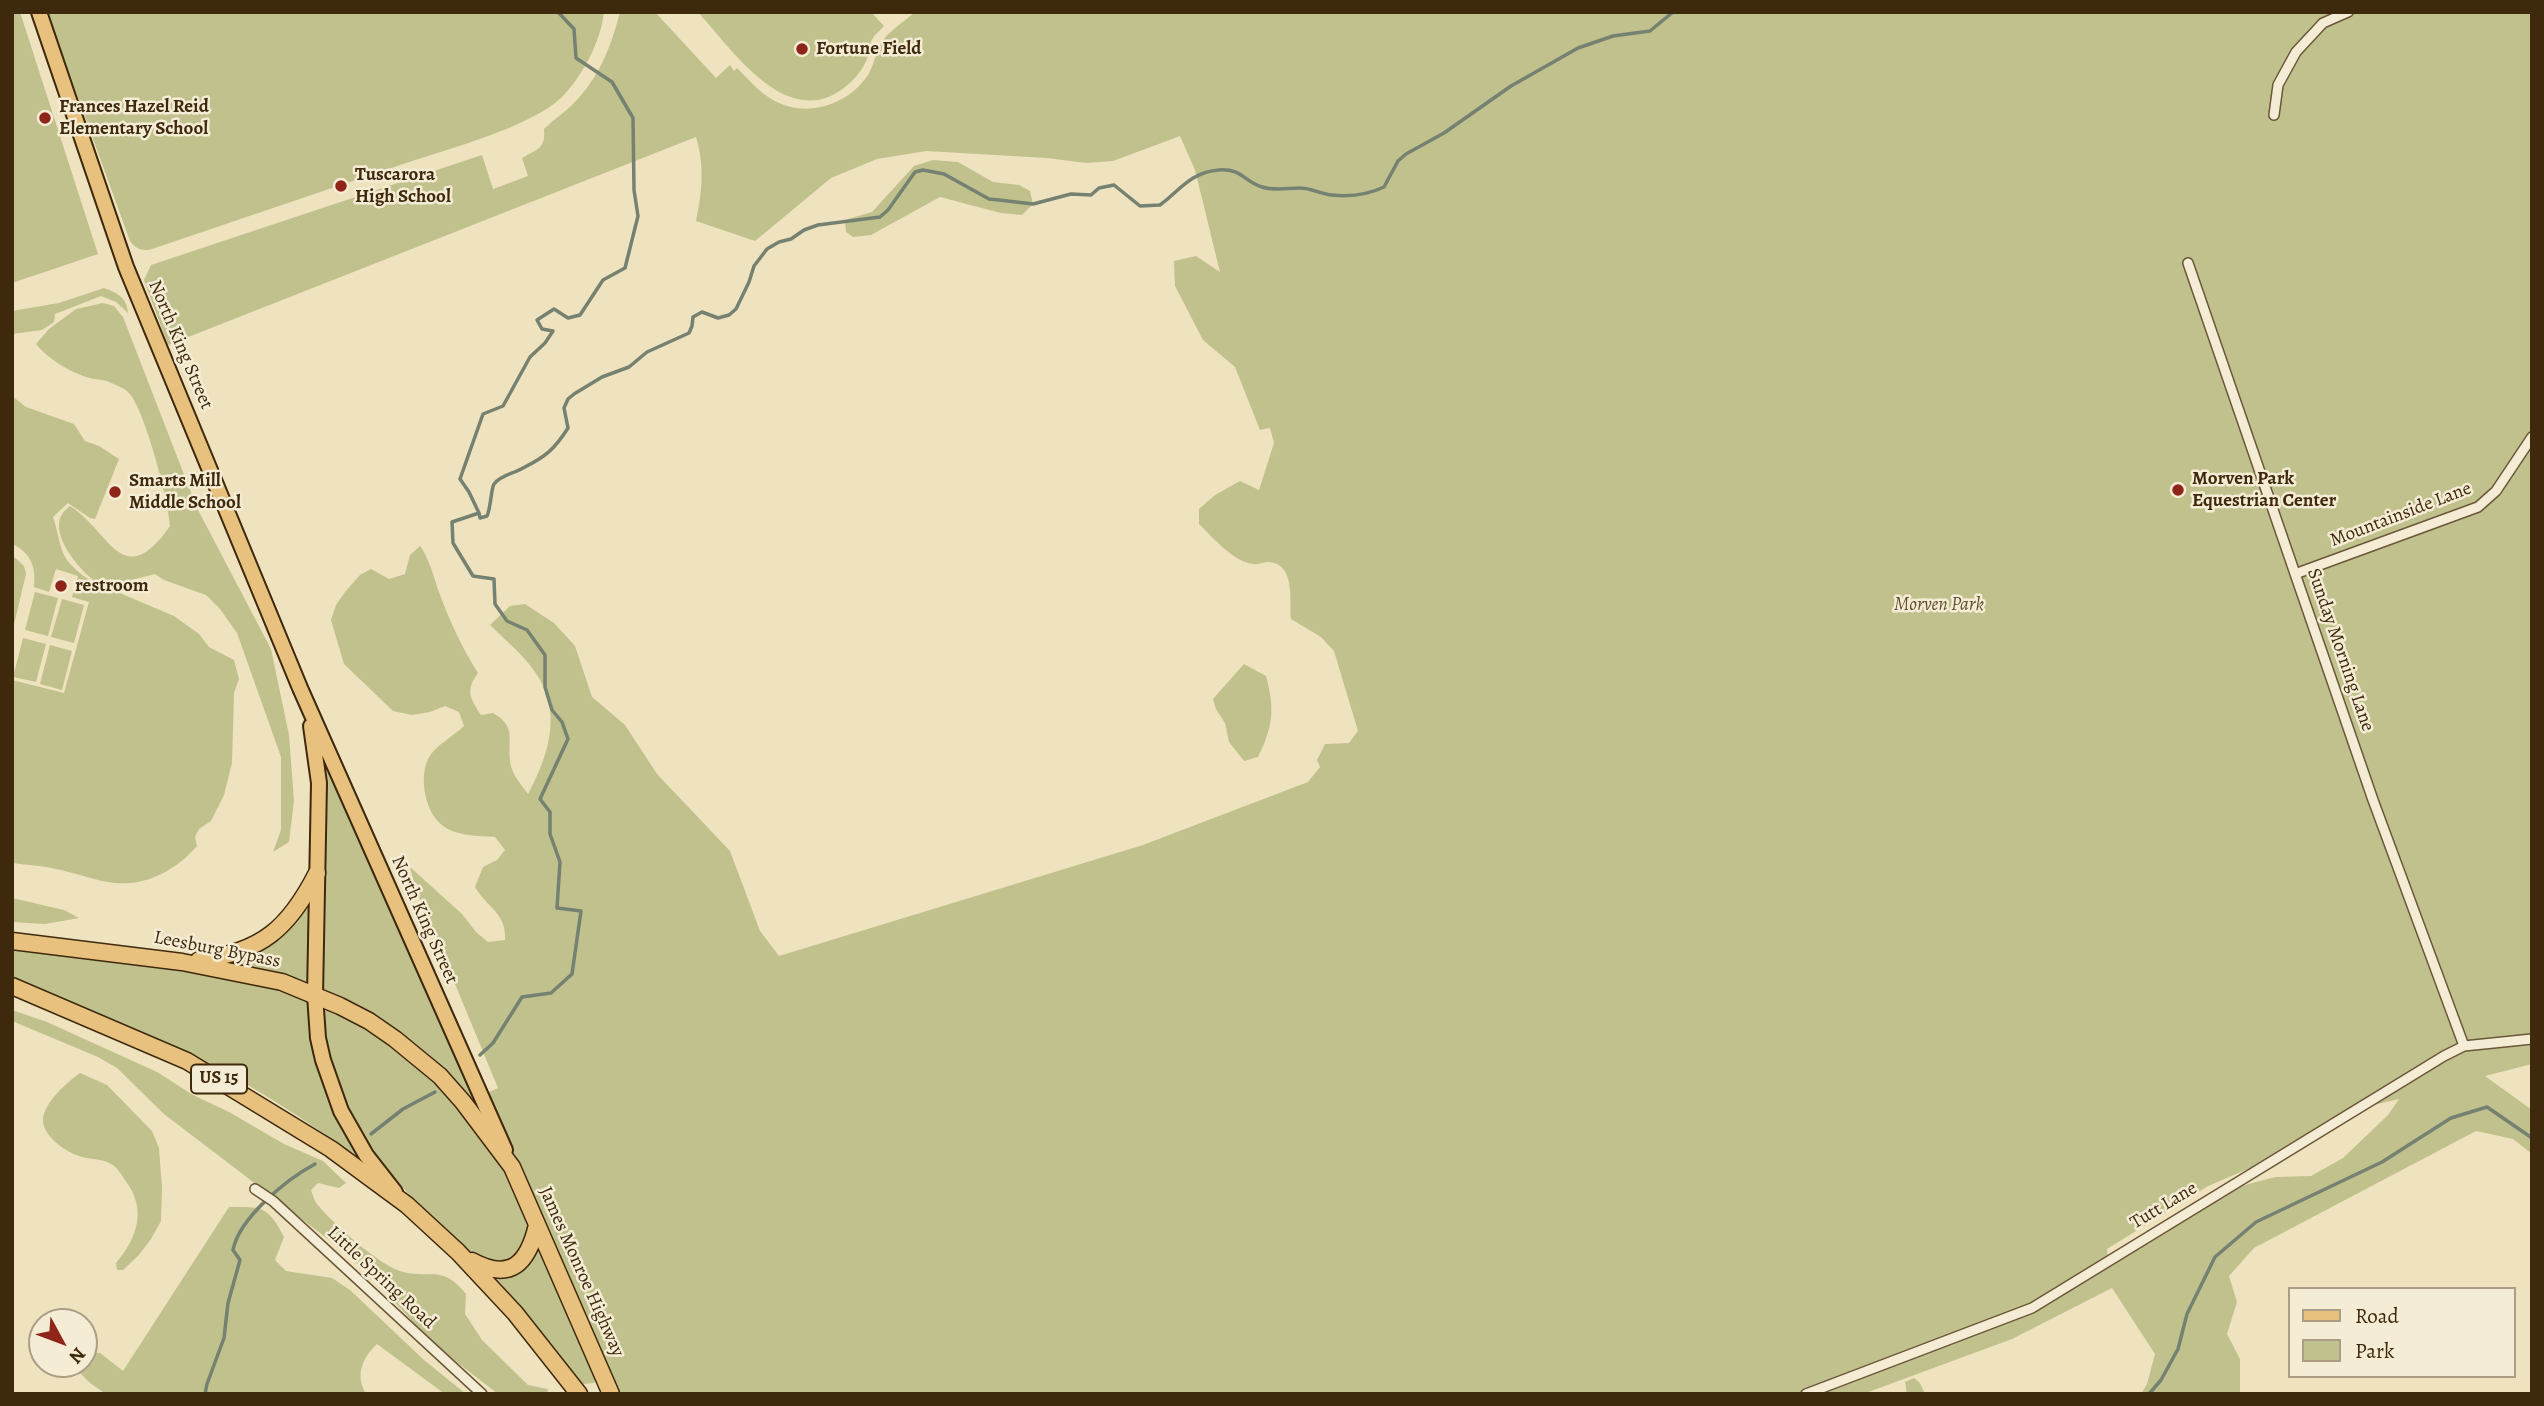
<!DOCTYPE html>
<html>
<head>
<meta charset="utf-8">
<style>
  body { margin:0 }
  #map { position:relative; width:2544px; height:1406px; overflow:hidden; background:#efe2be; font-family:Alegreya,serif }
  canvas { display:block }
  .frame { position:absolute; inset:0; border:14px solid #3f290d; pointer-events:none }
  .legend { position:absolute; left:2288px; top:1287px; width:228px; height:91px; box-sizing:border-box; background:#f5ecd5; border:2px solid #ac9e85; margin:0; padding:9px 12px; list-style:none; font-size:21px; color:#3f290d }
  .legend li { display:flex; align-items:center; gap:14px; height:35px }
  .legend b { width:35px; border:2px solid #ac9e85 }
  .north { position:absolute; left:28px; top:1308px; width:70px; height:70px; box-sizing:border-box; background:#f5ecd5; border:2px solid #ac9e85; border-radius:50%; rotate:131deg; font-size:19px; font-weight:700; line-height:28px; text-align:center; color:#3f290d }
  .north::after { content:''; display:block; margin:auto; width:24px; height:32px; background:#8f2418; clip-path:polygon(50% 0,100% 100%,50% 72%,0 100%) }
</style>
</head>
<body>
<div id="map">
<canvas width="2544" height="1406"></canvas>
<div class="frame"></div>
<ul class="legend">
<li><b style="height:9px;background:#e8c17f"></b>Road</li>
<li><b style="height:19px;background:#c0c18d"></b>Park</li>
</ul>
<div class="north">N</div>
</div>
<script>
const context = document.querySelector('canvas').getContext('2d');
context.lineJoin = 'round';
function fillPath(path, color) { context.fillStyle = color; context.fill(path, 'evenodd'); }
function trace(path, color, width, dash) { context.strokeStyle = color; context.lineWidth = width; context.lineCap = dash ? 'butt' : 'round'; context.setLineDash(dash || []); context.stroke(path); }
function write(font, color, halo, rows, align = 'center') {
  context.font = font + ' Alegreya,serif'; context.lineWidth = 5; context.setLineDash([]); context.textBaseline = 'middle'; context.strokeStyle = halo; context.fillStyle = color; for (const [text, x, y, turn = 0] of rows) {
    context.save(); context.translate(x, y); context.rotate((+turn || 0) * Math.PI / 180); context.textAlign = isNaN(turn) ? turn : align; if (halo) context.strokeText(text, 0, 0); context.fillText(text, 0, 0); context.restore();
  }
}
fillPath(new Path2D(`
  M 12,12 L 20,12 L 98,254 L 12,283 Z
  M 47,12 L 604,12 C 601,41 582,77 562,97 C 531,127 448,149 406,163 C 320,192 235,221 149,250 C 140,250 136,249 130,241 Z
  M 620,12 L 655,12 L 716,78 L 730,65 L 734,71 L 737,68 C 749,80 759,92 773,100 C 806,119 848,105 868,75 C 874,65 875,55 880,45 C 884,35 906,20 915,12 L 2532,12 L 2532,1064 L 2485,1076 L 2532,1110 L 2532,1154 L 2513,1139 L 2476,1131 L 2254,1248 L 2229,1276 L 2237,1302 L 2227,1334 L 2240,1359 L 2240,1394 L 2141,1394 L 2147,1384 L 2155,1354 L 2112,1288 L 2012,1339 L 1863,1394 L 620,1394 L 487,1093 L 498,1088 L 415,887 L 410,867 L 462,914 L 476,932 L 488,942 L 505,940 C 507,913 487,908 475,887 L 483,867 L 497,860 L 505,850 L 495,837 C 479,836 455,836 442,825 C 425,812 419,778 428,759 C 435,745 453,737 464,726 L 459,712 L 445,706 L 430,712 L 412,715 L 393,711 L 344,664 L 331,620 L 336,605 L 345,592 L 360,575 L 371,569 L 389,579 L 405,574 L 410,555 L 420,546 C 430,560 433,576 439,592 C 449,620 462,648 478,673 C 465,691 470,698 481,715 L 493,713 C 516,726 508,738 510,760 C 511,774 520,783 528,794 C 549,755 563,711 535,672 C 523,654 505,640 490,625 L 510,606 L 525,604 L 554,623 L 575,646 L 592,697 L 625,725 L 657,774 L 730,851 L 760,931 L 779,956 L 1143,845 L 1308,782 L 1320,767 L 1317,760 L 1325,744 L 1349,743 L 1358,731 L 1334,651 L 1321,637 L 1291,619 C 1289,601 1296,564 1269,562 C 1264,562 1258,565 1253,564 C 1234,562 1212,537 1199,524 L 1199,509 L 1215,495 L 1240,481 L 1259,490 L 1274,443 L 1270,428 L 1260,430 L 1235,367 L 1203,340 L 1175,286 L 1174,261 L 1196,256 L 1220,272 L 1195,170 L 1180,136 L 1113,161 L 1086,163 L 1047,158 L 926,151 L 877,159 L 831,178 L 755,241 L 696,221 C 702,193 705,166 696,137 L 168,345 L 144,280 L 151,265 L 482,155 L 493,189 L 528,176 L 522,158 C 537,149 546,149 544,129 C 553,120 564,113 573,104 C 599,78 611,47 620,12 ZM 2399,1099 L 2388,1115 L 2343,1158 L 2311,1176 L 2275,1177 L 2234,1188 L 2109,1267 L 2107,1249 L 2208,1186 L 2255,1166 L 2294,1141 L 2360,1108 Z
  M 698,12 L 871,12 L 884,26 C 881,30 875,34 873,38 C 870,41 870,48 869,53 C 866,64 860,73 852,81 C 792,139 735,53 698,12 Z
  M 933,160 L 958,162 L 993,182 L 1019,185 L 1030,191 L 1033,204 L 1022,215 L 1001,213 L 940,197 L 871,235 L 853,237 L 846,232 L 845,220 L 872,212 L 914,166 Z
  M 104,288 C 117,293 127,297 128,313 L 116,302 L 101,296 L 55,314 L 54,322 L 42,330 L 12,334 L 12,311 L 59,303 Z
  M 103,303 L 114,306 L 123,317 L 197,508 L 271,649 L 289,735 L 294,801 L 289,842 L 273,852 L 281,830 L 281,757 L 237,633 L 220,609 L 206,595 L 164,580 L 155,574 L 127,581 L 115,591 L 174,616 L 199,634 L 209,647 L 234,660 L 239,679 L 234,693 L 232,763 L 224,795 L 211,821 L 199,829 L 195,837 L 197,846 C 176,870 147,886 115,883 C 96,881 79,874 61,870 C 45,866 28,865 12,863 L 12,680 L 64,693 L 89,602 L 72,597 L 78,576 L 56,569 L 49,592 L 34,587 C 36,566 31,553 12,544 L 12,396 L 26,407 L 74,424 L 85,441 L 99,446 L 119,459 L 95,519 L 90,518 L 68,503 L 53,517 C 57,528 58,538 62,550 C 66,564 86,580 99,584 C 83,574 58,545 59,525 C 59,516 64,511 70,506 C 110,531 122,594 170,526 C 169,503 145,410 129,393 C 126,389 116,385 111,383 C 104,379 97,380 90,378 C 71,373 48,359 36,344 L 49,329 L 76,309 Z
  M 12,555 L 24,566 L 26,574 L 12,633 Z
  M 35,592 L 58,598 L 48,636 L 25,630 Z
  M 62,599 L 84,605 L 74,643 L 51,637 Z
  M 23,638 L 46,644 L 36,682 L 13,677 Z
  M 50,645 L 72,651 L 62,690 L 40,684 Z
  M 1244,664 L 1266,676 C 1275,709 1273,727 1258,757 L 1244,761 L 1229,742 L 1225,723 L 1216,709 L 1213,699 Z
  M 320,738 L 467,1079 L 478,1108 L 320,992 Z
  M 313,896 L 311,987 L 218,964 C 266,957 286,933 313,896 Z
  M 12,898 L 64,910 L 79,918 L 45,924 L 12,922 Z
  M 12,947 L 218,975 L 282,989 L 309,999 C 310,1019 310,1040 315,1059 C 324,1096 344,1130 363,1162 C 304,1118 242,1078 176,1047 C 122,1023 67,1001 12,977 Z
  M 329,1009 C 363,1018 414,1061 439,1086 C 465,1112 539,1204 526,1242 C 523,1253 514,1259 504,1264 L 474,1256 L 415,1202 L 367,1145 L 350,1112 L 335,1074 L 323,1022 L 324,1012 Z
  M 12,1010 L 47,1022 L 157,1072 L 193,1095 L 229,1112 L 284,1144 L 323,1161 L 346,1183 L 339,1188 L 318,1183 L 311,1190 C 313,1195 314,1201 318,1205 C 332,1223 381,1267 403,1272 C 432,1279 442,1264 466,1294 L 465,1314 L 482,1340 L 528,1385 L 548,1389 L 547,1394 L 498,1394 L 432,1343 L 370,1275 L 337,1246 L 164,1114 L 117,1068 L 98,1057 L 12,1021 Z
  M 80,1073 L 107,1085 L 152,1131 L 159,1148 L 162,1188 L 161,1221 L 151,1239 L 138,1256 L 123,1270 L 117,1270 L 116,1263 C 138,1237 147,1209 125,1180 C 121,1174 117,1167 111,1164 C 101,1158 90,1160 79,1156 C 66,1152 42,1136 43,1119 C 44,1103 67,1082 80,1073 Z
  M 229,1207 C 263,1207 268,1206 284,1237 L 275,1260 L 286,1271 L 332,1278 L 350,1290 L 424,1360 L 466,1394 L 445,1394 L 377,1344 C 362,1358 355,1375 366,1394 L 106,1394 L 90,1383 L 76,1369 L 76,1364 L 84,1364 L 84,1352 L 100,1353 L 123,1371 Z
  M 539,1245 L 596,1377 L 594,1383 L 583,1384 L 493,1277 L 528,1263 Z
  M 1914,1378 L 1920,1383 L 1925,1394 L 1907,1394 L 1905,1382 Z`), '#c0c18d');
trace(new Path2D(`
  M 479,513 L 480,518 L 487,516 C 491,507 491,489 494,484 C 501,475 513,474 523,468 C 545,457 554,450 568,428 L 564,408 L 568,399 L 574,394 L 602,377 L 629,367 L 647,352 L 689,333 L 692,326 L 693,317 L 702,312 L 718,318 L 729,315 L 736,309 L 749,282 L 754,266 L 767,249 L 779,242 L 791,239 L 804,230 L 818,225 L 880,217 L 888,210 L 915,172 L 923,170 L 944,174 L 989,199 L 999,200 L 1033,204 L 1071,194 L 1091,195 L 1099,188 L 1114,185 L 1140,206 L 1160,205 C 1180,190 1191,172 1219,170 C 1241,168 1245,182 1262,187 C 1275,191 1287,188 1300,188 C 1311,188 1321,194 1332,195 C 1350,197 1367,195 1384,187 L 1398,161 L 1406,154 L 1444,133 L 1511,86 L 1578,48 L 1613,36 L 1650,31 L 1673,12
  M 480,1055 L 493,1043 L 522,997 L 551,993 L 572,974 L 581,911 L 557,908 L 560,862 L 550,834 L 550,812 L 540,799 L 568,739 L 562,722 L 552,710 L 545,687 L 545,655 L 527,630 L 507,621 L 495,604 L 494,579 L 473,576 L 453,543 L 452,522 L 479,513 L 469,492 L 460,479 L 483,414 L 503,406 L 530,357 L 545,343 L 553,331 L 542,329 L 537,320 L 554,309 L 568,318 L 580,315 L 603,280 L 625,268 L 638,216 L 634,190 L 633,118 L 612,82 L 576,58 L 574,29 L 558,12
  M 371,1134 L 403,1109 L 435,1092
  M 205,1394 L 207,1384 L 224,1338 L 228,1303 L 240,1260 L 233,1250 C 239,1218 287,1179 315,1164
  M 2149,1394 L 2161,1380 L 2178,1349 L 2187,1314 L 2215,1257 L 2256,1222 L 2382,1162 L 2451,1118 L 2487,1107 L 2532,1138`), '#768271', 3.5);
const street = new Path2D(`
  M 2274,115 L 2278,85 L 2296,52 L 2323,23 L 2348,12
  M 2188,263 L 2373,800 L 2464,1046
  M 2295,574 L 2478,507 L 2496,491 L 2532,437
  M 255,1189 L 273,1201 L 482,1394
  M 1806,1394 L 2032,1308 L 2444,1056 L 2464,1046 L 2532,1039`);
const primary = new Path2D(`
  M 39,12 L 126,267 L 300,688 L 505,1150
  M 311,726 L 319,783 L 315,995 L 318,1038 L 323,1060 L 341,1111 L 366,1155 L 395,1192`);
const highway = new Path2D(`
  M 12,941 L 182,962 L 282,982 L 340,1006 L 369,1021 L 395,1039 L 440,1076 L 463,1102 L 512,1167 L 611,1394
  M 199,960 C 262,952 289,928 317,873
  M 12,986 L 187,1061 L 331,1149 L 407,1205 L 458,1252 L 515,1313 L 579,1394
  M 472,1261 C 511,1282 528,1263 537,1225`);
trace(street, '#6b5739', 12);
trace(primary, '#3f290d', 18);
trace(highway, '#3f290d', 19);
trace(street, '#f5ecd5', 9);
trace(primary, '#e8c17f', 14);
trace(highway, '#e8c17f', 16);
for (const [x, y, r, color] of [
  [802,49,7,"#8f2418"],
  [45,118,7,"#8f2418"],
  [341,186,7,"#8f2418"],
  [2178,490,7,"#8f2418"],
  [115,492,7,"#8f2418"],
  [61,586,7,"#8f2418"]
]) { const dot = new Path2D(); dot.arc(x, y, r, 0, 2 * Math.PI); context.fillStyle = color; context.fill(dot); trace(dot, '#f5ecd5', 2.5); }
for (const [x, y, w] of [
  [219,1079,56]
]) { const box = new Path2D(); box.roundRect(x - w / 2, y - 14.5, w, 29, 5); context.fillStyle = '#f5ecd5'; context.fill(box); trace(box, '#3f290d', 2); }
write('bold 18px', '#3f290d', null, [
  ["US 15",219,1079]
]);
write('bold 19px', '#3f290d', '#f5ecd5', [
  ["Fortune Field",816,49],
  ["Frances Hazel Reid",59,107],
  ["Elementary School",59,129],
  ["Tuscarora",355,175],
  ["High School",355,197],
  ["Morven Park",2192,479],
  ["Equestrian Center",2192,501],
  ["Smarts Mill",129,481],
  ["Middle School",129,503],
  ["restroom",75,586]
], 'left');
write('19px', '#3f290d', '#f5ecd5', [
  ["North King Street",180,345,67],
  ["Mountainside Lane",2401,515,-21],
  ["Sunday Morning Lane",2340,650,71],
  ["North King Street",424,920,66],
  ["Leesburg Bypass",217,950,11],
  ["Tutt Lane",2164,1206,-31],
  ["James Monroe Highway",581,1272,66],
  ["Little Spring Road",381,1278,43]
]);
write('italic 19px', '#5f4f2d', '#f5ecd5', [
  ["Morven Park",1939,605]
]);
</script>
</body>
</html>
